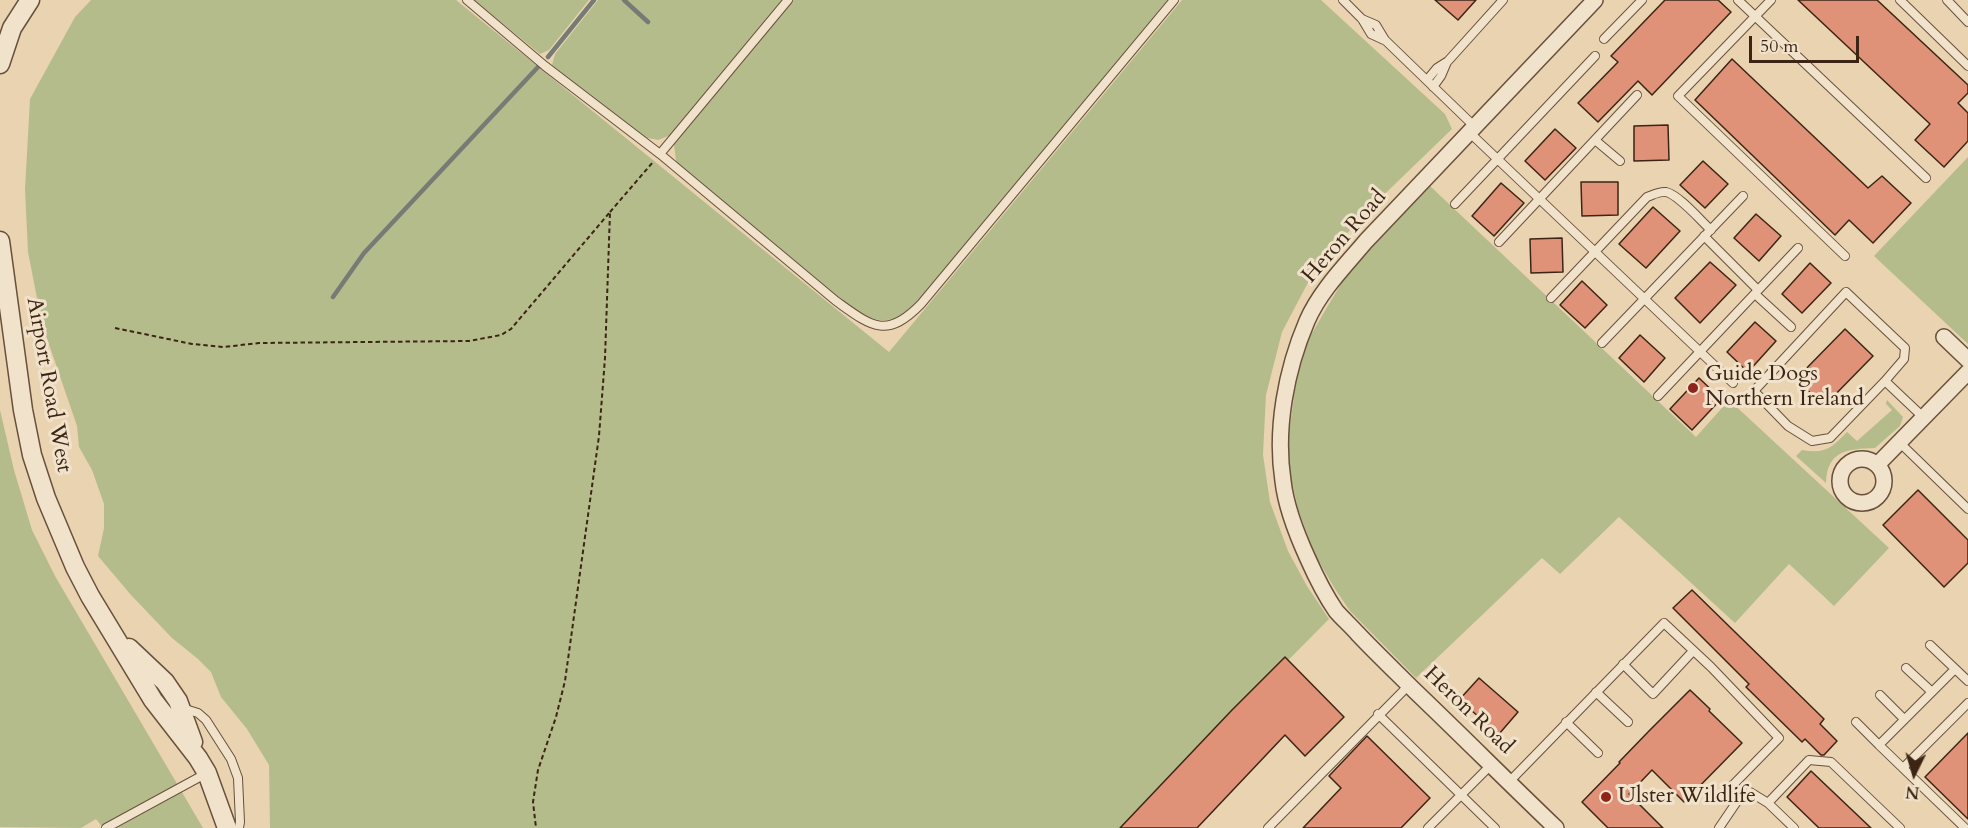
<!DOCTYPE html>
<html>
<head>
<meta charset="utf-8">
<style>
  body { margin:0 }
  #map { position:relative; width:1968px; height:828px; overflow:hidden; background:#ead3b0; font-family:Cardo,serif }
  canvas { display:block }
  .north { position:absolute; left:1884px; top:744px; width:60px; height:60px; -webkit-text-stroke:4px #f1e2cc; paint-order:stroke; rotate:185deg; font-size:16px; font-weight:700; line-height:24px; text-align:center; color:#3c2514 }
  .north::after { content:''; display:block; margin:auto; width:21px; height:27px; background:#3c2514; clip-path:polygon(50% 0,100% 100%,50% 72%,0 100%) }
  .scale { position:absolute; left:1749px; top:36px; width:110px; height:27px; box-sizing:border-box; border:3px solid #3c2514; border-top:0; padding-left:8px; font-size:18px; line-height:21px; white-space:nowrap; color:#3c2514; -webkit-text-stroke:4px #f1e2cc; paint-order:stroke }
</style>
</head>
<body>
<div id="map">
<canvas width="1968" height="828"></canvas>
<div class="north">N</div>
<div class="scale">50 m</div>
</div>
<script>
const context = document.querySelector('canvas').getContext('2d');
context.lineJoin = 'round';
function fillPath(path, color) { context.fillStyle = color; context.fill(path, 'evenodd'); }
function trace(path, color, width, dash) { context.strokeStyle = color; context.lineWidth = width; context.lineCap = dash ? 'butt' : 'round'; context.setLineDash(dash || []); context.stroke(path); }
function write(font, color, halo, rows, align = 'center') {
  context.font = font + ' Cardo,serif'; context.lineWidth = 6; context.setLineDash([]); context.textBaseline = 'middle'; context.strokeStyle = halo; context.fillStyle = color; for (const [text, x, y, turn = 0] of rows) {
    context.save(); context.translate(x, y); context.rotate((+turn || 0) * Math.PI / 180); context.textAlign = isNaN(turn) ? turn : align; if (halo) context.strokeText(text, 0, 0); context.fillText(text, 0, 0); context.restore();
  }
}
fillPath(new Path2D(`
  M 91,0 L 456,0 L 889,352 L 1182,0 L 1321,0 L 1445,114 L 1452,129 L 1362,216 L 1312,275 L 1282,332 L 1266,395 L 1263,455 L 1270,502 L 1288,551 L 1307,586 L 1329,619 L 1122,828 L 270,828 L 269,765 L 247,729 L 221,697 L 211,672 L 198,659 L 172,638 L 131,595 L 98,556 L 104,528 L 104,504 L 92,470 L 79,447 L 77,426 L 42,324 L 28,252 L 25,189 L 30,99 L 75,17 Z
  M 474,0 L 589,0 L 549,50 L 540,54 Z
  M 598,0 L 786,0 L 671,135 L 658,140 L 643,137 L 626,125 L 552,65 L 555,54 Z
  M 793,0 L 1169,0 L 907,314 C 885,323 878,322 856,312 L 681,168 L 676,161 L 674,144 Z
  M 1968,157 L 1968,344 L 1874,256 Z
  M 1430,186 L 1696,437 L 1729,400 L 1889,548 L 1834,606 L 1789,564 L 1735,623 L 1619,517 L 1560,574 L 1542,558 L 1416,678 L 1350,611 L 1335,589 L 1314,553 L 1298,509 L 1290,474 L 1288,440 L 1296,383 L 1308,340 L 1326,309 L 1347,274 Z
  M 1887,400 L 1903,417 L 1900,426 L 1875,448 C 1848,449 1827,450 1826,483 L 1796,456 L 1802,450 C 1826,454 1831,448 1847,432 L 1857,441 L 1892,410 L 1886,404 Z
  M 0,410 L 14,470 L 32,530 L 55,576 L 203,828 L 103,828 L 96,819 L 81,828 L 0,827 Z`), '#b5bc8c');
trace(new Path2D(`
  M 624,0 L 648,22
  M 548,57 L 594,0
  M 333,297 L 364,253 L 538,67`), '#767c75', 4.5);
const building = new Path2D(`
  M 1435,0 L 1476,0 L 1458,20 Z
  M 1665,0 L 1718,0 L 1731,12 L 1652,95 L 1638,81 L 1598,122 L 1578,103 L 1618,62 L 1611,56 Z
  M 1798,0 L 1877,0 L 1968,85 L 1968,93 L 1958,103 L 1968,113 L 1968,141 L 1944,167 L 1915,140 L 1930,124 Z
  M 1732,59 L 1868,188 L 1882,176 L 1911,203 L 1873,243 L 1849,220 L 1835,235 L 1695,100 Z
  M 1668,125 L 1669,160 L 1634,161 L 1634,126 Z
  M 1555,129 L 1576,148 L 1545,180 L 1525,161 Z
  M 1703,161 L 1728,184 L 1705,208 L 1680,185 Z
  M 1581,182 L 1618,182 L 1618,215 L 1582,216 Z
  M 1501,183 L 1524,203 L 1494,236 L 1472,216 Z
  M 1653,207 L 1680,231 L 1646,268 L 1619,244 Z
  M 1756,214 L 1781,236 L 1759,261 L 1734,238 Z
  M 1562,238 L 1563,272 L 1531,273 L 1530,239 Z
  M 1710,262 L 1736,285 L 1700,323 L 1675,298 Z
  M 1810,263 L 1831,283 L 1802,313 L 1782,294 Z
  M 1582,281 L 1607,305 L 1585,328 L 1560,305 Z
  M 1755,322 L 1776,341 L 1748,372 L 1727,352 Z
  M 1845,329 L 1873,356 L 1824,406 L 1796,379 Z
  M 1640,335 L 1665,358 L 1644,382 L 1619,358 Z
  M 1699,378 L 1721,399 L 1692,430 L 1670,409 Z
  M 1918,490 L 1968,540 L 1968,563 L 1944,587 L 1883,525 Z
  M 1692,590 L 1824,719 L 1820,724 L 1837,741 L 1824,755 L 1821,755 L 1805,739 L 1802,742 L 1746,687 L 1749,684 L 1673,608 Z
  M 1285,657 L 1344,717 L 1305,756 L 1285,735 L 1197,828 L 1120,828 L 1232,710 Z
  M 1479,678 L 1518,712 L 1499,734 L 1459,700 Z
  M 1690,690 L 1710,709 L 1709,711 L 1742,743 L 1684,802 L 1652,770 L 1629,794 L 1663,828 L 1608,828 L 1582,802 L 1620,763 L 1619,762 L 1649,731 Z
  M 1968,733 L 1968,819 L 1925,777 Z
  M 1367,736 L 1430,798 L 1401,828 L 1303,828 L 1341,788 L 1329,776 Z
  M 1811,771 L 1871,828 L 1819,828 L 1787,797 Z`);
fillPath(building, '#e09279');
trace(building, '#3c2514', 1.5);
const service = new Path2D(`
  M 467,0 L 545,66 L 660,154
  M 788,0 L 660,154 L 836,301 C 871,326 886,340 921,304 L 1174,0
  M 1343,0 L 1362,19 L 1371,34 L 1384,40
  M 1738,0 L 1926,178
  M 1771,0 L 1678,96 L 1845,256
  M 1900,0 L 1968,66
  M 1947,0 L 1968,22
  M 1362,19 L 1376,25 L 1385,40 L 1475,127
  M 1604,39 L 1642,0
  M 1427,80 L 1437,68 L 1448,61 L 1503,0
  M 1433,87 L 1441,76 L 1447,62
  M 1470,133 L 1733,383
  M 1595,140 L 1620,161
  M 1455,204 L 1595,56
  M 1704,236 L 1758,290
  M 1499,242 L 1637,95
  M 1755,294 L 1791,327
  M 1551,298 L 1647,197 C 1653,195 1659,191 1666,192 C 1679,195 1700,220 1711,230
  M 1602,343 L 1743,196
  M 1885,381 L 1904,359 L 1905,348 L 1846,292 L 1754,391 L 1788,426 L 1812,441 L 1830,438 L 1885,381 L 1923,417
  M 1658,396 L 1798,248
  M 1899,442 L 1968,509
  M 1930,645 L 1968,681
  M 1623,664 L 1653,694 L 1693,651
  M 1906,668 L 1932,692
  M 1955,669 L 1879,745 L 1965,828
  M 1596,692 L 1628,722
  M 1880,695 L 1904,719
  M 182,708 L 198,713 L 206,720 L 231,759 L 238,778 L 240,822 L 239,828
  M 1378,714 L 1495,828
  M 1566,722 L 1598,753
  M 1856,722 L 1879,745
  M 1903,768 L 1968,703
  M 1509,782 L 1664,623 L 1711,667 L 1779,738 L 1729,789 L 1738,800
  M 1768,803 L 1809,760 L 1831,762 L 1900,828
  M 106,828 L 207,773
  M 1268,828 L 1409,685
  M 1428,828 L 1491,765
  M 1719,828 L 1738,800 L 1750,792 L 1768,803 L 1794,828`);
const minor = new Path2D(`
  M 1944,337 L 1968,360
  M1840 481a22 22 0 1 1 44 0a22 22 0 1 1-44 0Z
  M 1877,465 L 1968,372
  M 1556,828 C 1509,783 1463,737 1416,692 C 1397,673 1377,654 1358,634 C 1351,626 1343,619 1336,611 C 1325,595 1316,577 1308,559 C 1297,535 1286,508 1283,481 C 1275,429 1286,370 1307,321 C 1320,291 1345,266 1366,241 L 1595,0`);
const tertiary = new Path2D(`
  M 0,64 L 12,28 L 30,0
  M 0,241 L 23,410 L 32,455 L 46,498 L 75,567 L 90,596 L 153,700 L 198,758 L 207,773 L 227,828
  M 129,648 L 165,682 L 178,701 L 193,742`);
trace(service, '#68503b', 10);
trace(minor, '#68503b', 18);
trace(tertiary, '#68503b', 21);
trace(new Path2D(`
  M 610,212 L 653,162
  M 115,328 L 192,344 L 224,347 L 259,343 L 469,341 L 501,335 L 511,329 L 610,212 L 605,358 L 599,436 L 565,681 L 556,717 L 538,770 L 533,802 L 536,828`), '#3c2514', 2, [4.5, 3]);
trace(service, '#f1e2cc', 8);
trace(minor, '#f1e2cc', 15);
trace(tertiary, '#f1e2cc', 18);
for (const [x, y, r, color] of [
  [1693,388,6,"#8f2418"],
  [1606,797,6,"#8f2418"]
]) { const dot = new Path2D(); dot.arc(x, y, r, 0, 2 * Math.PI); context.fillStyle = color; context.fill(dot); trace(dot, '#f1e2cc', 2); }
write('22px', '#3c2514', '#f1e2cc', [
  ["Heron Road",1345,237,-49],
  ["Airport Road West",48,385,80],
  ["Heron Road",1468,711,44]
]);
write('22px', '#3c2514', '#f1e2cc', [
  ["Guide Dogs",1705,375],
  ["Northern Ireland",1705,400],
  ["Ulster Wildlife",1618,797]
], 'left');
</script>
</body>
</html>
